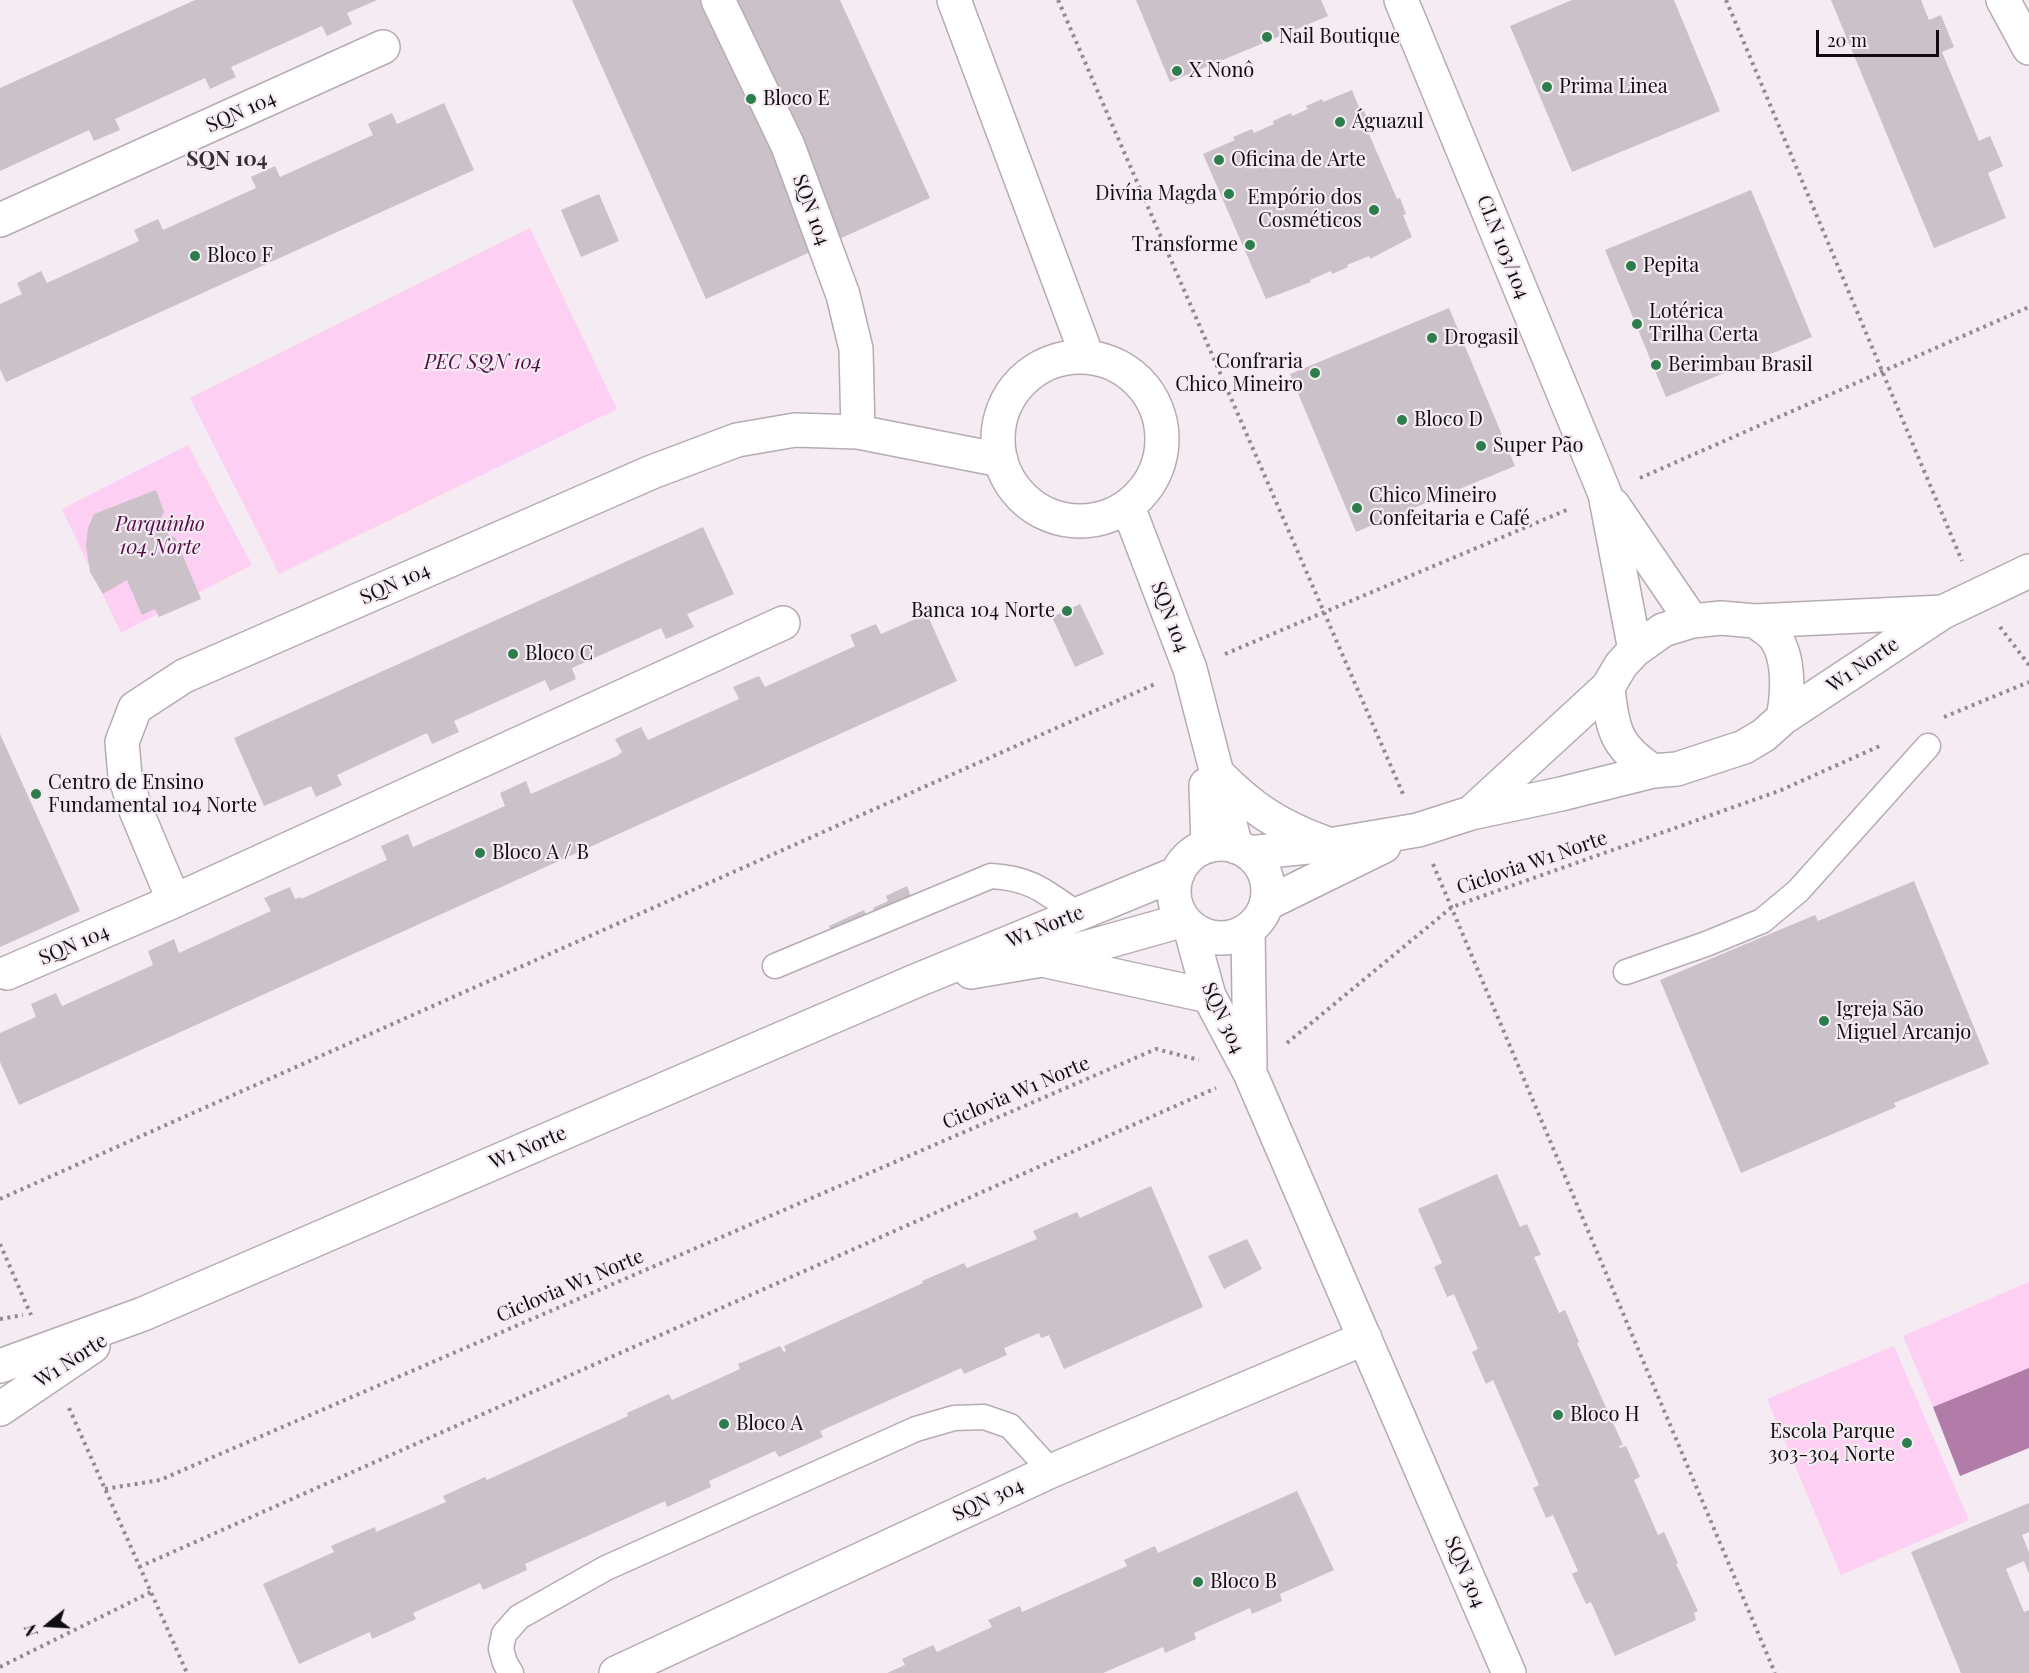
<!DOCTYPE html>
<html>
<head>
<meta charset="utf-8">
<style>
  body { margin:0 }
  #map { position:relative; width:2029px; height:1673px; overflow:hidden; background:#f5ebf2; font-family:"Playfair Display",serif }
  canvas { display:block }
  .north { position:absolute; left:18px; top:1595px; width:60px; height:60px; -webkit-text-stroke:4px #f5ebf2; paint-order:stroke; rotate:252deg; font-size:16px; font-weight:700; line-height:24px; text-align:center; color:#0f0d0f }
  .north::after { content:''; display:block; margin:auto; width:21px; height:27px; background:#0f0d0f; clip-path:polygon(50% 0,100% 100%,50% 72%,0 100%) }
  .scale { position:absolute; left:1816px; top:30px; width:123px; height:27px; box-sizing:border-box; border:3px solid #0f0d0f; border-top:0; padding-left:8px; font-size:18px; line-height:21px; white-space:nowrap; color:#0f0d0f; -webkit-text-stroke:4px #f5ebf2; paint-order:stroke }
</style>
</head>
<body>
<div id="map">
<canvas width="2029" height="1673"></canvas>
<div class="north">N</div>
<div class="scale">20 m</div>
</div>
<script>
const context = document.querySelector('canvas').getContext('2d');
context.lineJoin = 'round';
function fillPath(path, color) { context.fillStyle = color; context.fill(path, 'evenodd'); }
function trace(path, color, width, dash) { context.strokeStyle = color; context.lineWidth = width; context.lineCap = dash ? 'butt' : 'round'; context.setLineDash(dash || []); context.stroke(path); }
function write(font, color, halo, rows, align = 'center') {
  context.font = font + ' "Playfair Display",serif'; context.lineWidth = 4.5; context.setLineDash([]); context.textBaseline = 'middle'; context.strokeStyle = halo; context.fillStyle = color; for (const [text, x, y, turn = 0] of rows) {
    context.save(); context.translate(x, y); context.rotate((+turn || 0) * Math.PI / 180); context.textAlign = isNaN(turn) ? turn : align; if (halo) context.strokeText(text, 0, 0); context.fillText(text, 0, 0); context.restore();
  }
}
fillPath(new Path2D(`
  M 530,228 L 617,409 L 279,574 L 190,398 Z
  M 188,445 L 252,565 L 121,633 L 62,509 Z
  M 2029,1282 L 2029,1368 L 1933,1407 L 1903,1336 Z
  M 1894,1346 L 1969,1520 L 1841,1575 L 1767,1399 Z`), '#fccff3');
fillPath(new Path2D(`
  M 2029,1368 L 2029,1448 L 1960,1476 L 1933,1407 Z`), '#b27ca8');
fillPath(new Path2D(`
  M 195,0 L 377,0 L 347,13 L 352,24 L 327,36 L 322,26 L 231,67 L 236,77 L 210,89 L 205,78 L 115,119 L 120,130 L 94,141 L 89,130 L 0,171 L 0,88 Z
  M 572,0 L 840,0 L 930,198 L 706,299 Z
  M 1136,0 L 1321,0 L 1328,16 L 1170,82 Z
  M 1572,0 L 1674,0 L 1720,111 L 1572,172 L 1510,26 Z
  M 1831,0 L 1921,0 L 1929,20 L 1941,15 L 1954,47 L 1942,52 L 1979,141 L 1990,136 L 2003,166 L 1988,173 L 2006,218 L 1934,248 Z
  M 1352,90 L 1361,112 L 1364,111 L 1371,126 L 1366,127 L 1397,199 L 1400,198 L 1406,214 L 1403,215 L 1412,237 L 1370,259 L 1369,256 L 1347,265 L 1348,267 L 1332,274 L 1331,271 L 1310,280 L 1311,282 L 1266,299 L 1203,154 L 1235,140 L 1233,137 L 1252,129 L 1254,133 L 1274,124 L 1273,121 L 1291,113 L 1292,116 L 1308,109 L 1306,106 L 1322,99 L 1323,102 Z
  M 444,103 L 474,170 L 6,382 L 0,369 L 0,304 L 22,294 L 17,283 L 41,271 L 47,283 L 139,241 L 134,230 L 158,219 L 163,230 L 256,188 L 251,177 L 275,166 L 280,177 L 373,135 L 368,124 L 392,113 L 397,124 Z
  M 1751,190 L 1812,337 L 1666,397 L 1605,250 Z
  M 599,194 L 619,241 L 581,257 L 561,210 Z
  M 1449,308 L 1515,466 L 1356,532 L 1290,374 Z
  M 156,490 L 164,512 L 161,518 L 169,536 L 175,537 L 201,599 L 159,617 L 155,609 L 142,615 L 127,580 L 103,594 L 90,572 L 86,546 L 88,528 L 94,514 Z
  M 703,527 L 734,594 L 687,614 L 694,627 L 666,639 L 661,628 L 572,668 L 576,679 L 550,691 L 545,680 L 512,695 L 454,721 L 459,732 L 432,744 L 427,733 L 337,775 L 342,785 L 316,797 L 311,786 L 264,806 L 234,738 Z
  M 1080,604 L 1104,654 L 1075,667 L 1052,617 Z
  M 927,614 L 957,681 L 19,1105 L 0,1062 L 0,1033 L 36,1017 L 31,1004 L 56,993 L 62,1006 L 153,965 L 148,951 L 174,939 L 179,953 L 271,911 L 264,898 L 290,887 L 295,899 L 301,897 L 301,899 L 387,860 L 381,846 L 408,834 L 413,847 L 505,806 L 500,793 L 526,781 L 531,794 L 617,756 L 622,752 L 615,739 L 641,727 L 648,740 L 739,699 L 733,687 L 759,676 L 765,687 L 855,646 L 850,635 L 876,624 L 881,634 Z
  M 0,734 L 80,911 L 0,947 Z
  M 1914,881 L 1989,1064 L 1894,1103 L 1896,1107 L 1741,1173 L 1660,980 L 1815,915 L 1818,921 Z
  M 907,886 L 920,919 L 900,928 L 898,923 L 839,949 L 829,926 L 864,910 L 868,919 L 876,915 L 873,908 L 888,901 L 886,896 Z
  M 1497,1174 L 1520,1227 L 1527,1224 L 1541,1255 L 1534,1257 L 1559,1313 L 1565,1310 L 1579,1342 L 1577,1343 L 1623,1445 L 1619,1446 L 1620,1448 L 1626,1446 L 1640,1477 L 1634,1480 L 1658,1535 L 1664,1532 L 1678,1563 L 1676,1564 L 1698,1611 L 1694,1613 L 1696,1620 L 1615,1656 L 1591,1602 L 1586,1604 L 1572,1574 L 1578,1571 L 1553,1515 L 1546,1518 L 1533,1488 L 1539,1485 L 1493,1380 L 1486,1384 L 1472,1352 L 1478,1349 L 1454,1294 L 1447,1297 L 1434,1267 L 1442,1263 L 1418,1209 Z
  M 1151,1186 L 1203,1307 L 1064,1369 L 1049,1335 L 1041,1338 L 1039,1333 L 1004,1348 L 1007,1355 L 964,1374 L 961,1368 L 948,1374 L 820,1431 L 823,1437 L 779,1457 L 775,1451 L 709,1481 L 711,1487 L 667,1507 L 665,1501 L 525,1564 L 527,1570 L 483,1590 L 480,1583 L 413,1613 L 416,1619 L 372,1639 L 370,1632 L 299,1664 L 263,1584 L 334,1552 L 331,1546 L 375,1527 L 376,1532 L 446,1502 L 443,1496 L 485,1477 L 487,1480 L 628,1416 L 627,1413 L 669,1394 L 672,1400 L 740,1369 L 738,1364 L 780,1346 L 784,1352 L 786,1351 L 784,1346 L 923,1283 L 922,1281 L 964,1263 L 967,1268 L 1037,1239 L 1033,1231 L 1077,1212 L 1080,1218 Z
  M 1247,1239 L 1262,1269 L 1224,1289 L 1208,1256 Z
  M 1297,1491 L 1334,1570 L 1280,1594 L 1282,1601 L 1252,1614 L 1250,1608 L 1194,1633 L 1196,1639 L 1165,1653 L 1163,1647 L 1103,1673 L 887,1673 L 905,1665 L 902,1659 L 933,1645 L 937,1652 L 992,1627 L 988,1620 L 1020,1606 L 1022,1612 L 1127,1566 L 1124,1560 L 1155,1546 L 1158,1553 Z
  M 2029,1503 L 2029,1532 L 2022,1535 L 2029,1552 L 2029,1574 L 2024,1561 L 2006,1569 L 2024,1612 L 2029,1610 L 2029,1673 L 1961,1673 L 1911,1552 Z`), '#cac2c8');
const service = new Path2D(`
  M 775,966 L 991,876 C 1031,878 1046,892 1077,914
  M 1626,972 L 1706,944 L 1762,921 L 1798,891 L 1928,746
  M 511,1673 L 505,1663 L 501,1649 L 504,1634 L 519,1617 L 606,1568 L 916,1429 L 954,1418 L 984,1417 L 1010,1426 L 1051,1471`);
const minor = new Path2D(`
  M 718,0 L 788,146 L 843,295 L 856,349 L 858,432
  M 954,0 L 1087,356
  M 2003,0 L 2029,48
  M 0,220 L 383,47
  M998 439a82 82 0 1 1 164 0a82 82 0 1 1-164 0Z
  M 1128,507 L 1190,669 L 1236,847
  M 783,623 L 174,901 L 135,808 L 125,776 L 122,742 L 135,708 L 184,676 L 652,472 L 737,440 L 795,430 L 858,432 L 1001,460
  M 1206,785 L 1208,846
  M 1190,927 L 1209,996 L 1250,1073 L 1509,1673
  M 1248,930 L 1250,1065
  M 7,973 L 174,901
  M 616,1673 L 1051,1471 L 1365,1338`);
const tertiary = new Path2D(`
  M 1401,0 L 1605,494 L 1635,650
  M 1613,505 L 1692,621
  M 1755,621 C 1760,625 1766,628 1770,632 C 1791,651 1788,694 1783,718
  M 1608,687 C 1612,730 1616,747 1653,771
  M 1216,772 C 1251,808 1278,826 1325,843
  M 1472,812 L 1608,687 L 1621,665 L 1635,650 L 1663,630 L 1692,621 L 1721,618 L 1755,621 L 1943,612
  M1174 891a47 47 0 1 1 94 0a47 47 0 1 1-94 0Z
  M 1248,853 L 1329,845 L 1418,830 L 1471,813 L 1561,794 L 1653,771 L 1677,769 L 1744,747 L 1764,735 L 1783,718 L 1943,612 L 2029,571
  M 1266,904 L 1384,846
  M 1047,961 L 1209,996
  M 971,972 L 1042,960 L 1184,920
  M 0,1366 L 143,1314 L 913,982 L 1178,873
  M 0,1409 L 93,1346`);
trace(service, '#b5acb3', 27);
trace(minor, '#b5acb3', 36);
trace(tertiary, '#b5acb3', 36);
trace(new Path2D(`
  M 1058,0 L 1403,794
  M 1726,0 L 1962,561
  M 1640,478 L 2029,307
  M 2000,627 L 2029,665
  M 1225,654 L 1569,509
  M 1944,717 L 2029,682
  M 1433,864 L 1775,1673
  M 1287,1043 L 1452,907 L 1779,791 L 1882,745
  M 0,1199 L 1155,684
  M 0,1244 L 31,1315
  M 0,1319 L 23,1315
  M 69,1408 L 187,1673
  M 105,1489 L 160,1480 L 1156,1049 L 1199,1060
  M 139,1567 L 1216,1088
  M 0,1667 L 151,1592`), '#928b90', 4, [3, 4.5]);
trace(service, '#fff', 24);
trace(minor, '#fff', 33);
trace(tertiary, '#fff', 33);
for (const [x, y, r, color] of [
  [1267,37,6,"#2e7d4d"],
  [1177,71,6,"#2e7d4d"],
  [1547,87,6,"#2e7d4d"],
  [751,99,6,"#2e7d4d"],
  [1340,122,6,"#2e7d4d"],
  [1219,160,6,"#2e7d4d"],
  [1229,194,6,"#2e7d4d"],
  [1374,210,6,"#2e7d4d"],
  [1250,245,6,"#2e7d4d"],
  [195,256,6,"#2e7d4d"],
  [1631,266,6,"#2e7d4d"],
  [1637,324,6,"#2e7d4d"],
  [1432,338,6,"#2e7d4d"],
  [1656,365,6,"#2e7d4d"],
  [1315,373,6,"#2e7d4d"],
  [1402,420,6,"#2e7d4d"],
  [1481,446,6,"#2e7d4d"],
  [1357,508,6,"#2e7d4d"],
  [1067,611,6,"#2e7d4d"],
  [513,654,6,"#2e7d4d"],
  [36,794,6,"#2e7d4d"],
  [480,853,6,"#2e7d4d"],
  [1824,1021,6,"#2e7d4d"],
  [1558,1415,6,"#2e7d4d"],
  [724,1424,6,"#2e7d4d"],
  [1907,1443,6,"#2e7d4d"],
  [1198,1582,6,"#2e7d4d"]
]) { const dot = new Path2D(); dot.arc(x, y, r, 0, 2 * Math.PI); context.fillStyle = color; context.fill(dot); trace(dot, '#f5ebf2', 2); }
write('20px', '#0f0d0f', '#f5ebf2', [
  ["Nail Boutique",1279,37],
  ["X Nonô",1189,71],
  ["Prima Linea",1559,87],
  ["Bloco E",763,99],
  ["Águazul",1352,122],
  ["Oficina de Arte",1231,160],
  ["Divína Magda",1217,194,"right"],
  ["Empório dos",1362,198,"right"],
  ["Cosméticos",1362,221,"right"],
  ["Transforme",1238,245,"right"],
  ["Bloco F",207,256],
  ["Pepita",1643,266],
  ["Lotérica",1649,312],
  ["Trilha Certa",1649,335],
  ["Drogasil",1444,338],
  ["Confraria",1303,362,"right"],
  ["Chico Mineiro",1303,385,"right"],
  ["Berimbau Brasil",1668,365],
  ["Bloco D",1414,420],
  ["Super Pão",1493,446],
  ["Chico Mineiro",1369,496],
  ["Confeitaria e Café",1369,519],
  ["Banca 104 Norte",1055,611,"right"],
  ["Bloco C",525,654],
  ["Centro de Ensino",48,783],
  ["Fundamental 104 Norte",48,806],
  ["Bloco A / B",492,853],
  ["Igreja São",1836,1010],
  ["Miguel Arcanjo",1836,1033],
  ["Bloco H",1570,1415],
  ["Bloco A",736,1424],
  ["Escola Parque",1895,1432,"right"],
  ["303-304 Norte",1895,1455,"right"],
  ["Bloco B",1210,1582]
], 'left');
write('20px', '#0f0d0f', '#f5ebf2', [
  ["SQN 104",241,112,-24],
  ["SQN 104",811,210,70],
  ["CLN 103/104",1503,247,68],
  ["SQN 104",395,584,-24],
  ["SQN 104",1170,617,69],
  ["W1 Norte",1863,665,-34],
  ["Ciclovia W1 Norte",1532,863,-19],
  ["W1 Norte",1045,927,-22],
  ["SQN 104",74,945,-23],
  ["SQN 304",1223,1018,65],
  ["Ciclovia W1 Norte",1016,1093,-23],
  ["W1 Norte",528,1148,-23],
  ["Ciclovia W1 Norte",570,1286,-23],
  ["W1 Norte",71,1361,-33],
  ["SQN 304",988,1500,-25],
  ["SQN 304",1465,1572,67]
]);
write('italic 20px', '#4f0c47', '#f5ebf2', [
  ["PEC SQN 104",483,363],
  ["Parquinho",160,525],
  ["104 Norte",160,548]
]);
write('bold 21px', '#352e33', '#f5ebf2', [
  ["SQN 104",227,159]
]);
</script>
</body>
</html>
